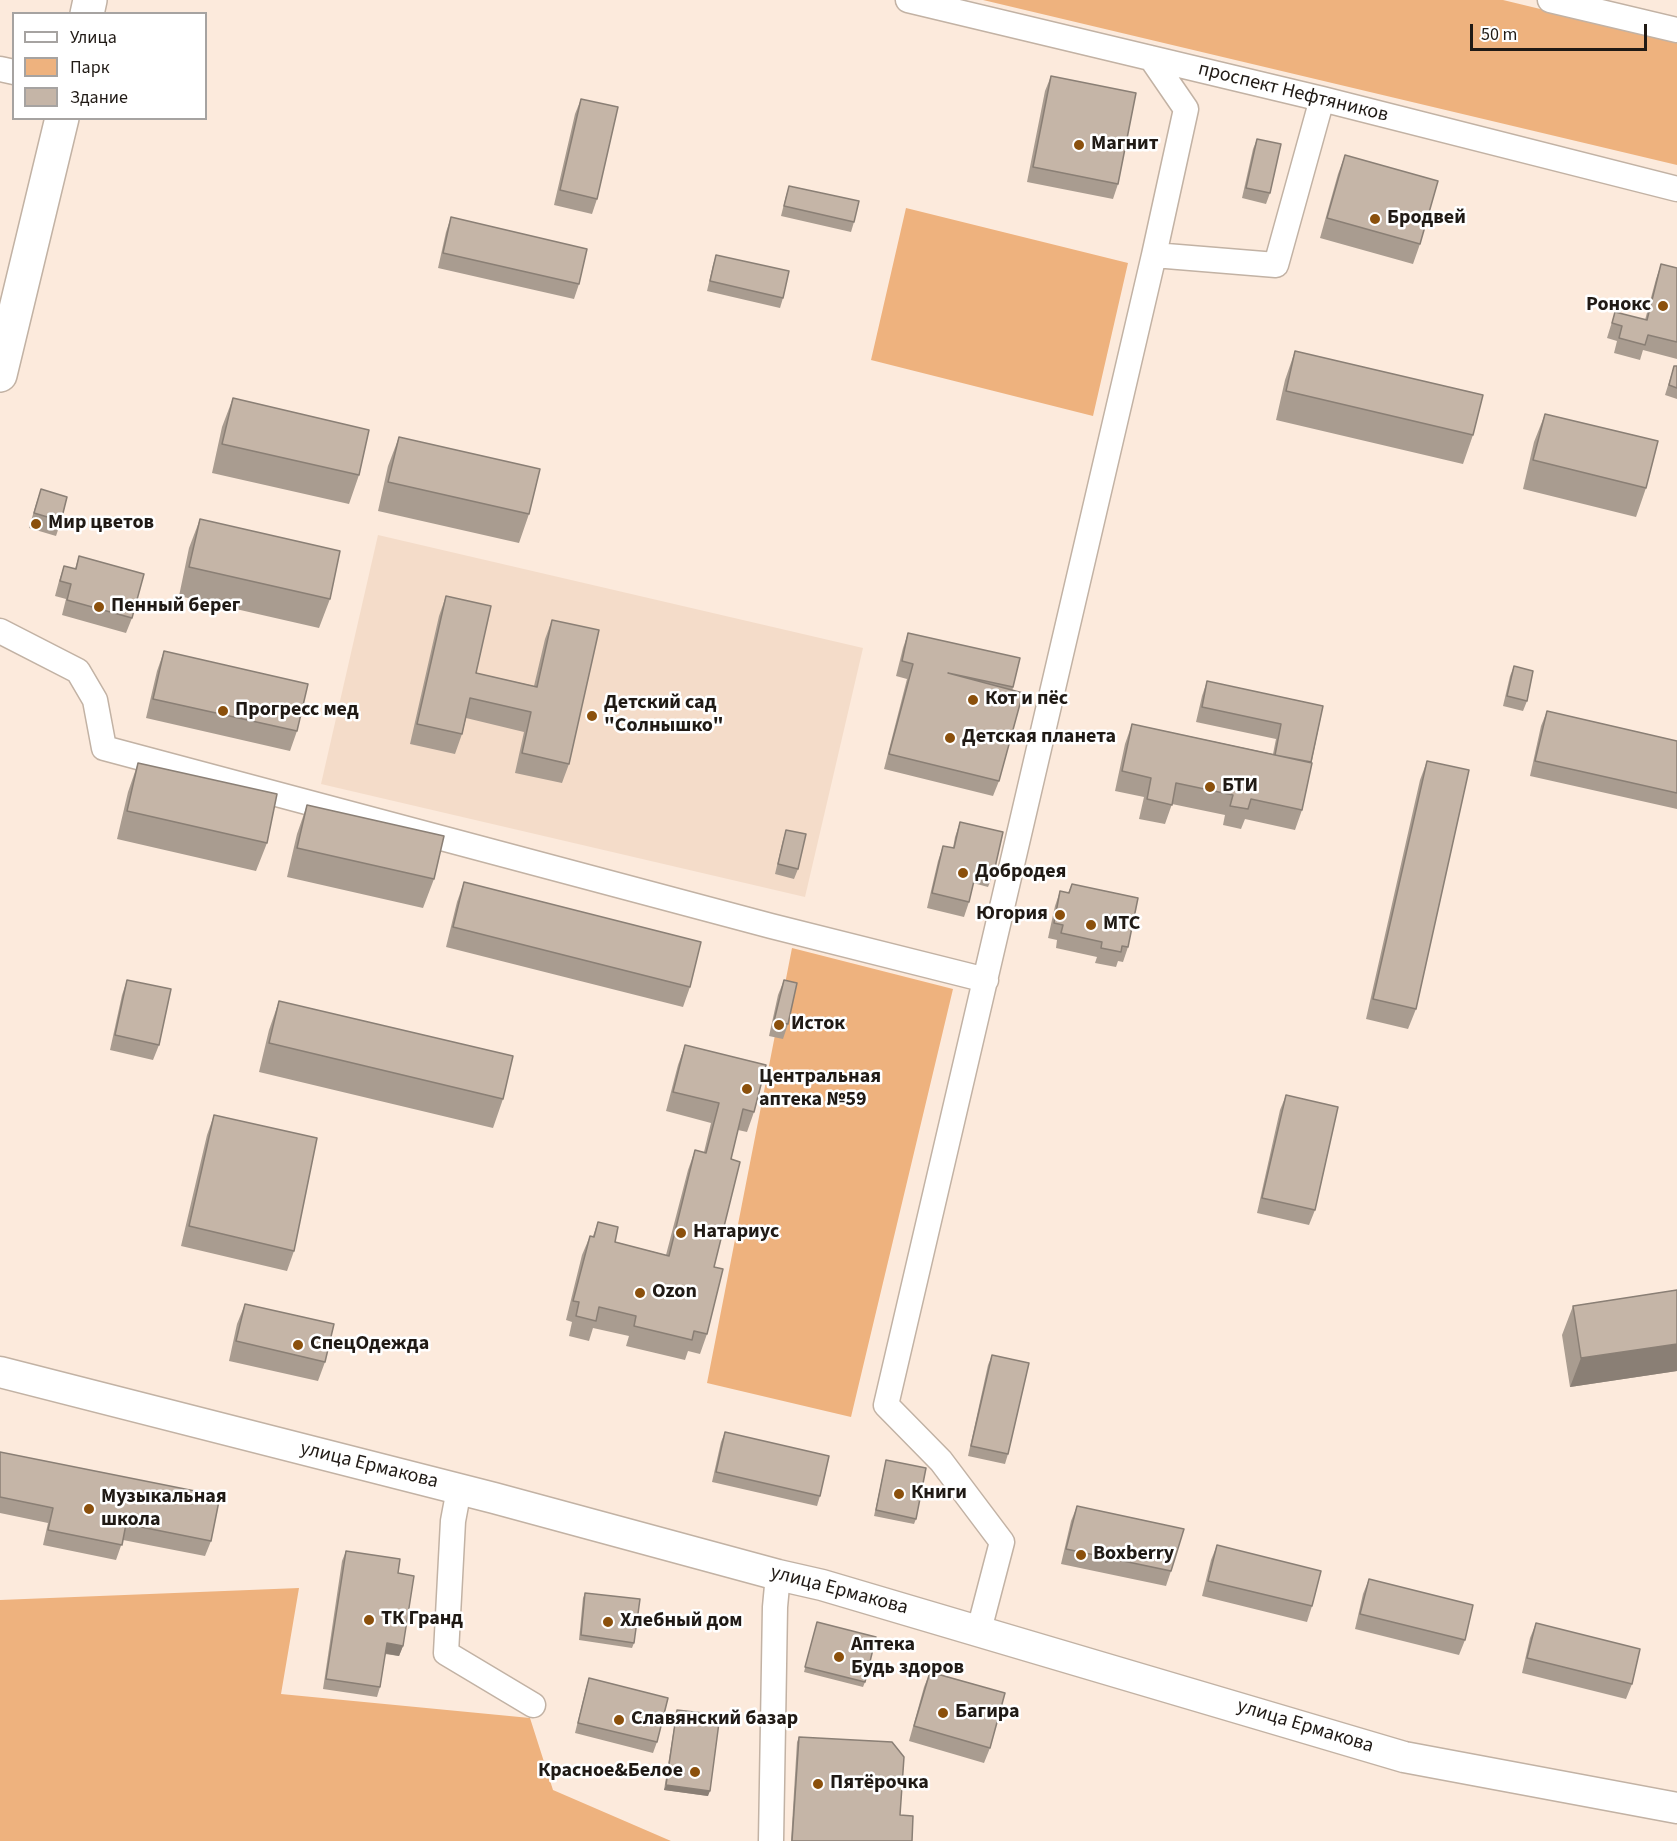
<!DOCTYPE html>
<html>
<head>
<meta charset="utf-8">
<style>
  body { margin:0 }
  #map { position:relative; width:1677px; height:1841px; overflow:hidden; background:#fceadc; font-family:"Source Sans 3",sans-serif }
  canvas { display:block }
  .legend { position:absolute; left:12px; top:12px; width:195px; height:108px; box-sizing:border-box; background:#fff; border:2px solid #a6a3a1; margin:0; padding:8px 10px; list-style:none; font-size:18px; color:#201a15 }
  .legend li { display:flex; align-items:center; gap:12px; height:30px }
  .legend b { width:30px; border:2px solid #a6a3a1 }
  .scale { position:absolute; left:1470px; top:24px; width:177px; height:27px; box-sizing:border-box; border:3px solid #201a15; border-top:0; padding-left:8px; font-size:18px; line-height:21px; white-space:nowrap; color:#201a15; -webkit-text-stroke:4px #fff; paint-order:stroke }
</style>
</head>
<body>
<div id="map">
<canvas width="1677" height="1841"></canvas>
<ul class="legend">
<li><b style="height:8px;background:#fff"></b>Улица</li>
<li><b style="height:16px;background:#eeb27e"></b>Парк</li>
<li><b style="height:16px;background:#c5b5a7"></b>Здание</li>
</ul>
<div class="scale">50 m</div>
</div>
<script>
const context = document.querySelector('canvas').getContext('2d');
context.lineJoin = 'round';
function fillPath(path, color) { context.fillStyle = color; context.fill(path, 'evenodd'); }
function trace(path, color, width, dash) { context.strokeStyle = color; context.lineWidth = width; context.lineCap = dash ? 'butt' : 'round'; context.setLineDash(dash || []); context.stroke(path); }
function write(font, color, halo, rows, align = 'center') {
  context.font = font + ' "Source Sans 3",sans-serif'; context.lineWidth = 5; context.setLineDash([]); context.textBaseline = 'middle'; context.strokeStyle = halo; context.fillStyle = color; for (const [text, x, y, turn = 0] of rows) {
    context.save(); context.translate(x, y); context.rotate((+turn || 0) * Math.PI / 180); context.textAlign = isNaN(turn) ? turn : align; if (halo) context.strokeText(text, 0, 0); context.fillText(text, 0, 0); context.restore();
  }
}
fillPath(new Path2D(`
  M 378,535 L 863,648 L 805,897 L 321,784 Z`), '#f4dcc9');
fillPath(new Path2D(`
  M 983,0 L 1503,0 L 1677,42 L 1677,165 Z
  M 906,208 L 1128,263 L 1093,416 L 871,360 Z
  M 792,948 L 953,989 L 851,1417 L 707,1383 Z
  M 299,1588 L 281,1694 L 530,1718 L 553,1790 L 671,1841 L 0,1841 L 0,1600 Z`), '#eeb27e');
const minor = new Path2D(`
  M 908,0 L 1322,99 L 1677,189
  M 1550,0 L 1677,30
  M 1151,58 L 1186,109 L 1154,255
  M 0,69 L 14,72
  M 0,631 L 78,671 L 95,700 L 104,748 L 771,926 L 986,980
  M 459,1489 L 453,1521 L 446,1653 L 533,1705
  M 979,1630 L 1002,1542 L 941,1461 L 886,1405 L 1154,255 L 1276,265 L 1322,99
  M 771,1841 L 775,1607 L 778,1575`);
const tertiary = new Path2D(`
  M 0,1372 L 494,1498 L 778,1575 L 822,1585 L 1404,1757 L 1677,1808`);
const secondary = new Path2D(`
  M 87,14 L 90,0
  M 0,375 L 62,118`);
trace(minor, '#c2b2a4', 27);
trace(tertiary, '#c2b2a4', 33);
trace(secondary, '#c2b2a4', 36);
trace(minor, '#fff', 24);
trace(tertiary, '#fff', 30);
trace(secondary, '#fff', 33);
fillPath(new Path2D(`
  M 1051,76 L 1118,184 L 1113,199 L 1027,182 L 1045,91 Z
  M 581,99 L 597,199 L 592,214 L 554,205 L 575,114 Z
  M 1257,139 L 1270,193 L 1266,204 L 1242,198 L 1253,149 Z
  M 1345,155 L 1420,244 L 1413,264 L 1320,238 L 1338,174 Z
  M 789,186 L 854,222 L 851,232 L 781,216 L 786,196 Z
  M 451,217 L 579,284 L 574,299 L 438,268 L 446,232 Z
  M 716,255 L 783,298 L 780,308 L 707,291 L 713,265 Z
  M 1661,264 L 1677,268 L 1677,359 L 1643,350 L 1640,360 L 1614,353 L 1617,341 L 1607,338 L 1615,312 L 1645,320 L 1656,279 Z
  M 1295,351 L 1473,435 L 1463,464 L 1276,420 L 1285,380 Z
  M 1674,366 L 1677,366 L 1677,399 L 1665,395 Z
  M 233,398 L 359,475 L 349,504 L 212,473 L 222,427 Z
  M 1545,414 L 1646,488 L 1636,517 L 1523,489 L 1534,442 Z
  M 399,437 L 529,514 L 519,543 L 378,511 L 388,466 Z
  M 41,489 L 61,521 L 56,536 L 29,528 L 36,504 Z
  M 200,519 L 330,599 L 319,628 L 179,596 L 189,548 Z
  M 79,556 L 132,618 L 126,633 L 62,615 L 66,599 L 55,596 L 59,581 L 64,566 L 75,569 Z
  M 446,596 L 476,673 L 534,686 L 545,639 L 552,620 L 569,764 L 562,783 L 515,773 L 524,732 L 466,718 L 462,734 L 455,754 L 410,744 L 439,616 Z
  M 908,633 L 1013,687 L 999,781 L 993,796 L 884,769 L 907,679 L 896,676 L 903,648 Z
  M 164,651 L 297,731 L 290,751 L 146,718 L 157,671 Z
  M 1514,666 L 1527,701 L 1523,711 L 1503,706 L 1510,676 Z
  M 1207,681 L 1323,706 L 1302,810 L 1295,830 L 1245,819 L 1241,829 L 1223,825 L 1225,815 L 1172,804 L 1165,824 L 1139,819 L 1144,797 L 1115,791 L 1125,744 L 1132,724 L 1273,754 L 1276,739 L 1196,722 L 1202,696 Z
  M 1547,711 L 1677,741 L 1677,809 L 1530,776 L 1541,726 Z
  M 1427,761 L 1416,1009 L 1408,1029 L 1366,1019 L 1420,780 Z
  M 138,763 L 267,843 L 256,871 L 117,839 L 128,792 Z
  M 307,805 L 434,879 L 423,908 L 287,877 L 297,834 Z
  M 960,822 L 994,872 L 988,887 L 973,883 L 969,902 L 964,917 L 927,908 L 938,861 L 943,846 L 953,848 L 955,837 Z
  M 786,830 L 798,869 L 794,879 L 775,874 L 783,840 Z
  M 464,882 L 690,987 L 683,1007 L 446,947 L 457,902 Z
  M 1072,884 L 1128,947 L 1123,962 L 1118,961 L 1116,967 L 1095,963 L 1097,957 L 1056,948 L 1057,940 L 1048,938 L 1055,906 L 1060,891 L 1068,893 Z
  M 127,980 L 159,1045 L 153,1060 L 110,1050 L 122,995 Z
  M 784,980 L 788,1024 L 783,1039 L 769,1036 L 778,995 Z
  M 279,1001 L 503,1099 L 493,1128 L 259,1072 L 269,1030 Z
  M 685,1045 L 754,1112 L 747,1132 L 738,1130 L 731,1159 L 714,1267 L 707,1334 L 700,1354 L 688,1351 L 685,1360 L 626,1346 L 629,1336 L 593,1328 L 589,1341 L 569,1336 L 572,1322 L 566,1320 L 582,1255 L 590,1236 L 593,1236 L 598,1222 L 615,1242 L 666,1255 L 688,1170 L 695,1150 L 704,1152 L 711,1123 L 666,1111 L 678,1065 Z
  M 1286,1095 L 1315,1210 L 1309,1225 L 1257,1213 L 1280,1110 Z
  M 214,1115 L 294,1251 L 287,1271 L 181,1246 L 207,1135 Z
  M 1677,1290 L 1677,1371 L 1570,1387 L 1562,1335 L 1573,1306 Z
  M 245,1304 L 325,1362 L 318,1381 L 229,1361 L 237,1324 Z
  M 992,1355 L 1008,1454 L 1005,1464 L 968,1456 L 988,1365 Z
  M 725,1432 L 820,1496 L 817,1506 L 712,1482 L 721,1442 Z
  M 0,1452 L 211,1541 L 205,1556 L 123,1540 L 116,1560 L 43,1545 L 48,1523 L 0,1513 Z
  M 886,1460 L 916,1519 L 914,1524 L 874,1516 Z
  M 1077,1506 L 1171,1571 L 1166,1586 L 1061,1564 L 1071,1521 Z
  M 1217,1545 L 1312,1606 L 1307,1622 L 1202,1596 L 1211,1560 Z
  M 346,1551 L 398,1573 L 403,1646 L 399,1656 L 385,1654 L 380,1687 L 377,1697 L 323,1689 L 342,1561 Z
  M 1369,1579 L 1465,1640 L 1459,1655 L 1355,1629 L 1363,1594 Z
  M 585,1593 L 634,1643 L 632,1648 L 579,1640 L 583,1598 Z
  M 817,1622 L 865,1682 L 863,1687 L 804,1672 Z
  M 1536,1623 L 1632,1684 L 1626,1699 L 1522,1673 L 1530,1638 Z
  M 930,1672 L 990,1748 L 984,1763 L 909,1741 L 924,1687 Z
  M 589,1678 L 657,1742 L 653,1753 L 575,1733 L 586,1688 Z
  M 677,1710 L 708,1796 L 664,1790 L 676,1715 Z
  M 799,1737 L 900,1815 L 912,1841 L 791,1841 L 797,1742 Z`), '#a99c90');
fillPath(new Path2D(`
  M 1677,1344 L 1677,1371 L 1570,1387 L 1581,1358 Z
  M 387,1643 L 403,1646 L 399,1656 L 383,1653 Z
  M 666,1785 L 710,1791 L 708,1796 L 664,1790 Z`), '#8a7f75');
const building = new Path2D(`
  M 1051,76 L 1136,93 L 1118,184 L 1033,167 Z
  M 581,99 L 618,107 L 597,199 L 560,190 Z
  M 1257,139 L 1281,144 L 1270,193 L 1246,188 Z
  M 1345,155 L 1438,181 L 1420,244 L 1327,218 Z
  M 789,186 L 859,201 L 854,222 L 784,206 Z
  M 451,217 L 587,249 L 579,284 L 443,253 Z
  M 716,255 L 789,271 L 783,298 L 710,281 Z
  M 1661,264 L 1677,268 L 1677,342 L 1648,335 L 1645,345 L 1619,338 L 1622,326 L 1612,323 L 1615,312 L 1647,320 Z
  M 1295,351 L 1483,395 L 1473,435 L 1286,391 Z
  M 1674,366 L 1677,366 L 1677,388 L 1669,385 Z
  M 233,398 L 369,430 L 359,475 L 222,444 Z
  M 1545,414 L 1658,441 L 1646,488 L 1533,460 Z
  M 399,437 L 540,469 L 529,514 L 388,482 Z
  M 41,489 L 67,497 L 61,521 L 34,513 Z
  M 200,519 L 340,551 L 330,599 L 189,567 Z
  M 79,556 L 144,574 L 132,618 L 67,600 L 71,584 L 60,581 L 64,566 L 76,569 Z
  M 446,596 L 491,606 L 476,673 L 537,687 L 552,620 L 599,630 L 569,764 L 522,753 L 531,712 L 470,698 L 462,734 L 417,724 Z
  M 908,633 L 1020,658 L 1013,687 L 948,673 L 1023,693 L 999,781 L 889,754 L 913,664 L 902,661 Z
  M 164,651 L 308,684 L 297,731 L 153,699 Z
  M 1514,666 L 1533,671 L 1527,701 L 1507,696 Z
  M 1207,681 L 1323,706 L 1311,762 L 1275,755 L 1281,724 L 1202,707 Z
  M 1547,711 L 1677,741 L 1677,793 L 1535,761 Z
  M 1132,724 L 1312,763 L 1302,810 L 1251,799 L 1248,809 L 1230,806 L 1233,795 L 1176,783 L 1172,805 L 1147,799 L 1151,778 L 1122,771 Z
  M 1427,761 L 1469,770 L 1416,1009 L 1373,999 Z
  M 138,763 L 277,794 L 267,843 L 127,811 Z
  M 307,805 L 444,836 L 434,879 L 297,848 Z
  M 960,822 L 1003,832 L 994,872 L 977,868 L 969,902 L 932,893 L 943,846 L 954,848 Z
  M 786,830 L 806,834 L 798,869 L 778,864 Z
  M 464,882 L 701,942 L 690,987 L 453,927 Z
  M 1072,884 L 1138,898 L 1128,947 L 1122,946 L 1121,952 L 1101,948 L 1102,942 L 1061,933 L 1063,925 L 1054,923 L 1060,891 L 1069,893 Z
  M 127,980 L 171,989 L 159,1045 L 115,1035 Z
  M 784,980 L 797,983 L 788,1024 L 774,1021 Z
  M 279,1001 L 513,1056 L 503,1099 L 269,1043 Z
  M 685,1045 L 766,1065 L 754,1112 L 743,1109 L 731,1159 L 740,1162 L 714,1267 L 723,1269 L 707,1334 L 694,1331 L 692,1340 L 634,1326 L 636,1316 L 599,1307 L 596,1321 L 576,1316 L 579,1302 L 573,1301 L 590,1236 L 594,1237 L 598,1222 L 618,1227 L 615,1242 L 669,1256 L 695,1150 L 706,1153 L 719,1103 L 673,1092 Z
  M 1286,1095 L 1338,1107 L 1315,1210 L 1262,1198 Z
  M 214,1115 L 317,1138 L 294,1251 L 189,1226 Z
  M 1677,1290 L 1677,1344 L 1581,1358 L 1573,1306 Z
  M 245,1304 L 334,1324 L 325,1362 L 236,1341 Z
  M 992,1355 L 1029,1363 L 1008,1454 L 971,1446 Z
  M 725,1432 L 829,1456 L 820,1496 L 716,1472 Z
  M 0,1452 L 220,1496 L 211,1541 L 126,1524 L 122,1545 L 48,1530 L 53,1508 L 0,1497 Z
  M 886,1460 L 926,1468 L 916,1519 L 876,1510 Z
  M 1077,1506 L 1184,1529 L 1171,1571 L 1066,1549 Z
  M 1217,1545 L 1321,1571 L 1312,1606 L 1208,1581 Z
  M 346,1551 L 400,1559 L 398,1573 L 414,1576 L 403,1646 L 387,1643 L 380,1687 L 326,1679 Z
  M 1369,1579 L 1473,1605 L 1465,1640 L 1360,1614 Z
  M 585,1593 L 640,1599 L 634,1643 L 581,1635 Z
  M 817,1622 L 876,1637 L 865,1682 L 805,1667 Z
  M 1536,1623 L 1640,1649 L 1632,1684 L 1527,1658 Z
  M 930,1672 L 1005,1693 L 990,1748 L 914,1726 Z
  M 589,1678 L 668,1698 L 657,1742 L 578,1723 Z
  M 677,1710 L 720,1715 L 710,1791 L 666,1785 Z
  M 799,1737 L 892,1742 L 904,1757 L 900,1815 L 913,1816 L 912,1841 L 792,1841 Z`);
fillPath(building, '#c5b5a7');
trace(building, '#8a7f75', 1.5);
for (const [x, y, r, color] of [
  [1079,145,6,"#8b500c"],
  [1375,219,6,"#8b500c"],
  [1663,306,6,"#8b500c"],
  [36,524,6,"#8b500c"],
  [99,607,6,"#8b500c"],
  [973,700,6,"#8b500c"],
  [223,711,6,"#8b500c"],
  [592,716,6,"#8b500c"],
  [950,738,6,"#8b500c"],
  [1210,787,6,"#8b500c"],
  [963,873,6,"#8b500c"],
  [1060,915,6,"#8b500c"],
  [1091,925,6,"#8b500c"],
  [779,1025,6,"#8b500c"],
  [747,1089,6,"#8b500c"],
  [681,1233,6,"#8b500c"],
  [640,1293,6,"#8b500c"],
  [298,1345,6,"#8b500c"],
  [899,1494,6,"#8b500c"],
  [89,1509,6,"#8b500c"],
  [1081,1555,6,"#8b500c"],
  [369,1620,6,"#8b500c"],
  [608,1622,6,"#8b500c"],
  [839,1657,6,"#8b500c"],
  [943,1713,6,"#8b500c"],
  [619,1720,6,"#8b500c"],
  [695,1772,6,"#8b500c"],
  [818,1784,6,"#8b500c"]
]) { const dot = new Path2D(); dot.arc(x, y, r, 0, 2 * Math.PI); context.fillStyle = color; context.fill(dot); trace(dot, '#fff', 2); }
write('20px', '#201a15', '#fff', [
  ["проспект Нефтяников",1293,93,14],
  ["улица Ермакова",369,1466,14],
  ["улица Ермакова",839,1591,15],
  ["улица Ермакова",1305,1727,17]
]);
write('bold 20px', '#201a15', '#fff', [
  ["Магнит",1091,145],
  ["Бродвей",1387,219],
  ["Ронокс",1651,306,"right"],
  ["Мир цветов",48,524],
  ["Пенный берег",111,607],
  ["Кот и пёс",985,700],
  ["Детский сад",604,704],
  ["\"Солнышко\"",604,727],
  ["Прогресс мед",235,711],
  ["Детская планета",962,738],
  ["БТИ",1222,787],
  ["Добродея",975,873],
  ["Югория",1048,915,"right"],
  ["МТС",1103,925],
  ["Исток",791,1025],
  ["Центральная",759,1078],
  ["аптека №59",759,1101],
  ["Натариус",693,1233],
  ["Ozon",652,1293],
  ["СпецОдежда",310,1345],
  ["Книги",911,1494],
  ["Музыкальная",101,1498],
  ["школа",101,1521],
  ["Boxberry",1093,1555],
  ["ТК Гранд",381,1620],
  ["Хлебный дом",620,1622],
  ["Аптека",851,1646],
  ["Будь здоров",851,1669],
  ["Багира",955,1713],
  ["Славянский базар",631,1720],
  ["Красное&Белое",683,1772,"right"],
  ["Пятёрочка",830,1784]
], 'left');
</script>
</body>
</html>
